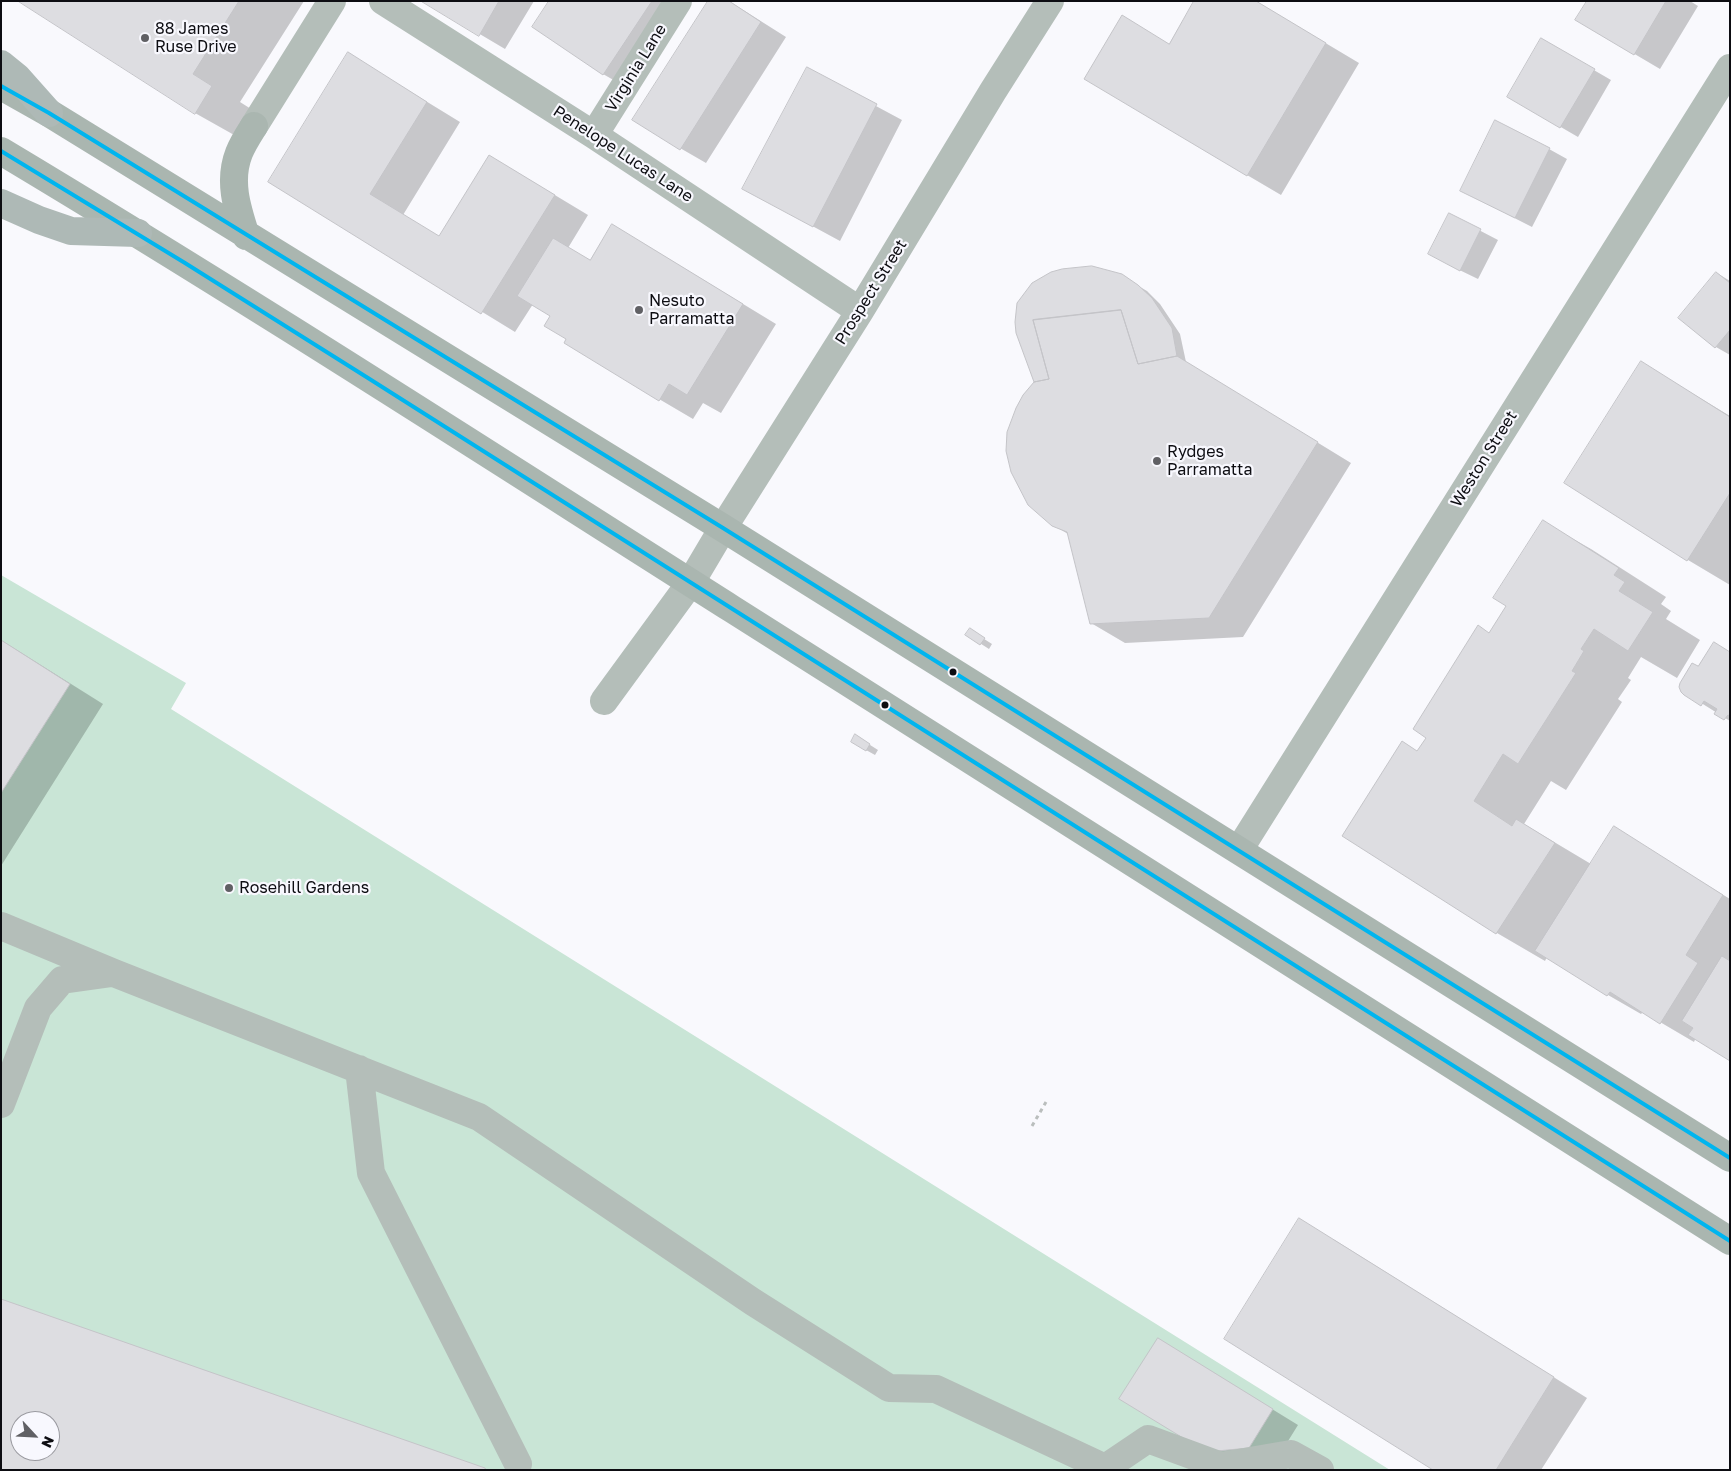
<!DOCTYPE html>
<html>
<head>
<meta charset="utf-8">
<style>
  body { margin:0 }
  #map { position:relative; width:1731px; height:1471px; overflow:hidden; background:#f9f9fd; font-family:"Golos Text",sans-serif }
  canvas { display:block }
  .frame { position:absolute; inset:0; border:2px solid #0d0d12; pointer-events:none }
  .north { position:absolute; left:10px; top:1411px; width:50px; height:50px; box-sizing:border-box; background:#f8f8fe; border:1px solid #9a9aa0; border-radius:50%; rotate:115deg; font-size:14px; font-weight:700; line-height:20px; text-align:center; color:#0d0d12 }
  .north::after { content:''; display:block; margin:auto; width:18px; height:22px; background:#606064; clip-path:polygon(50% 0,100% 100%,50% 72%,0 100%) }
</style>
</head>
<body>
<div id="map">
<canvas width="1731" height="1471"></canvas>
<div class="frame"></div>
<div class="north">N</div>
</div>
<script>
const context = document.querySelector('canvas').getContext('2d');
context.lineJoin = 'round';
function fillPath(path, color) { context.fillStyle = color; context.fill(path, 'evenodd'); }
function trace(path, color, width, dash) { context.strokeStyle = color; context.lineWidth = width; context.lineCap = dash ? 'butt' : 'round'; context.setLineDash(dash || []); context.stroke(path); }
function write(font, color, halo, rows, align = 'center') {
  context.font = font + ' "Golos Text",sans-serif'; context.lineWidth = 4.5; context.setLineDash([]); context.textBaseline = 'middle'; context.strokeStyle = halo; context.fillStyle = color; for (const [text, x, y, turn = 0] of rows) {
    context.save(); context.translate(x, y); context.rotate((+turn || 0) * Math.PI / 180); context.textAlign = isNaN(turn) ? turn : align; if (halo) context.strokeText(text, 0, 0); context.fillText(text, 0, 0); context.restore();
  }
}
fillPath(new Path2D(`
  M 1,575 L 186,683 L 171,709 L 1390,1470 L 1,1470 ZM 20,1421 L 50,1421 L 50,1451 L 20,1451 Z`), '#c9e5d6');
fillPath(new Path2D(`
  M 20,1 L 304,1 L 240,102 L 259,114 L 243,140 L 195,113 Z
  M 424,1 L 534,1 L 505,49 Z
  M 551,1 L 687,1 L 629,89 L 603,74 Z
  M 729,1 L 786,37 L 706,163 L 680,148 Z
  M 1255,1 L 1359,63 L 1281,195 L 1247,175 L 1170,45 Z
  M 1588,1 L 1690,1 L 1698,6 L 1660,69 L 1577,20 Z
  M 1542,40 L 1611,80 L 1578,137 L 1509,97 Z
  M 349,54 L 460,122 L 403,215 L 440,237 L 490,156 L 588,215 L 568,248 L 591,261 L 646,245 L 776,324 L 721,413 L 703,403 L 693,419 L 659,399 L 568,339 L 552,316 L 533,304 L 515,332 L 270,182 Z
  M 807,69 L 902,120 L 840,241 L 744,189 Z
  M 1549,149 L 1567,159 L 1532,227 L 1479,200 Z
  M 1450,215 L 1498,240 L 1478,279 L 1447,264 Z
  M 1717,273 L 1730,281 L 1730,355 L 1716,347 L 1680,318 Z
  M 1121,276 L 1147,291 L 1160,304 L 1180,334 L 1186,362 L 1351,463 L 1243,637 L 1125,643 L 1091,623 L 1068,534 L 1053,525 Z
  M 1642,363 L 1730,416 L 1730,585 L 1688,560 L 1566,483 Z
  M 1543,522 L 1591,549 L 1666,597 L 1661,604 L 1671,611 L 1666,619 L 1700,640 L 1677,678 L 1641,657 L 1628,678 L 1631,680 L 1618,699 L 1622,702 L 1566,790 L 1551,781 L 1524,824 L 1591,864 L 1614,828 L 1730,899 L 1730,957 L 1694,1042 L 1643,1012 L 1641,1014 L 1608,995 L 1547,957 L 1545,961 L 1497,933 L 1344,836 L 1418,752 L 1508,606 Z
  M 970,630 L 992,644 L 989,649 L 967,635 Z
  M 1,640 L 103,704 L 1,866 Z
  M 1730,652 L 1730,721 L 1682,691 L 1699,668 Z
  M 856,736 L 878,750 L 875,755 L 866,750 Z
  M 1333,1239 L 1587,1398 L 1541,1470 L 1435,1470 Z
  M 1184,1355 L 1298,1425 L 1275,1462 L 1207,1451 Z`), '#0003');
const building = new Path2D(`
  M 18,1 L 239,1 L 193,74 L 212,86 L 195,114 Z
  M 421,1 L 499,1 L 479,36 Z
  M 549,1 L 652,1 L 603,75 L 532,27 Z
  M 708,1 L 729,1 L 761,22 L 680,150 L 632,120 Z
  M 1194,1 L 1256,1 L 1326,43 L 1247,176 L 1084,79 L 1122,15 L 1169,44 Z
  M 1587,1 L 1666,1 L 1634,55 L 1575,20 Z
  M 1541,38 L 1595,69 L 1560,128 L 1507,97 Z
  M 348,52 L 427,102 L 370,194 L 439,236 L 489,155 L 555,195 L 481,314 L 268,182 Z
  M 807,67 L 877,104 L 813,227 L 742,189 Z
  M 1495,120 L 1550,148 L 1515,218 L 1460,191 Z
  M 1449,213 L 1481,229 L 1460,271 L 1428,254 Z
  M 612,224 L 743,304 L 687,395 L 669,384 L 659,401 L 564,343 L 566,339 L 544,326 L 550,316 L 517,296 L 553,238 L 590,260 Z
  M 1092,266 L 1122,274 L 1138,285 L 1152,298 L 1172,328 L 1177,356 L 1138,364 L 1121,310 L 1033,320 L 1049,379 L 1034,382 L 1016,333 L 1015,322 L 1017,303 L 1032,283 L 1051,272 L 1062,269 Z
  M 1716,272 L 1730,283 L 1730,330 L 1715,348 L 1678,318 Z
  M 1121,310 L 1138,364 L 1177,356 L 1318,442 L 1209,618 L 1090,624 L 1067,532 L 1052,526 L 1028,505 L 1011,472 L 1006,451 L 1007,432 L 1016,408 L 1023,395 L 1034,382 L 1049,379 L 1033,320 Z
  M 1641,361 L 1730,417 L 1730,493 L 1687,561 L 1564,483 Z
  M 1543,520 L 1619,568 L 1614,575 L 1625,582 L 1619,591 L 1653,612 L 1628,651 L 1594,629 L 1581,649 L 1584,651 L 1572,671 L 1576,673 L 1518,764 L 1503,754 L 1474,801 L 1512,826 L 1516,819 L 1555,843 L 1496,934 L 1342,836 L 1402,741 L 1417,751 L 1426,738 L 1413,729 L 1478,625 L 1489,633 L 1506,606 L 1493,598 Z
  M 970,628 L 985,638 L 980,645 L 965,635 Z
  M 1,640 L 70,684 L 1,793 Z
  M 1714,642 L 1730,652 L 1730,716 L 1728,715 L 1724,720 L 1714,714 L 1717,709 L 1704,701 L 1701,706 L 1684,695 L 1681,692 L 1679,687 L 1680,683 L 1692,663 L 1698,666 Z
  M 855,734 L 870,744 L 866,751 L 851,742 Z
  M 1614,826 L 1723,895 L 1686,955 L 1698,963 L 1660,1024 L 1610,992 L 1607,996 L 1535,951 Z
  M 1722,956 L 1730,961 L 1730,1061 L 1688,1035 L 1693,1028 L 1682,1021 Z
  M 1299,1218 L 1554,1377 L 1496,1470 L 1433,1470 L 1224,1339 Z
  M 1,1299 L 485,1468 L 486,1470 L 1,1470 ZM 20,1421 L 50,1421 L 50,1451 L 20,1451 Z
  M 1158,1338 L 1273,1409 L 1249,1448 L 1206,1452 L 1119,1399 Z`);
fillPath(building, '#dddde1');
trace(building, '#c4c4c8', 1);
trace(new Path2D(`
  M 1032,1126 L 1046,1102`), '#babebd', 3, [4, 4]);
trace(new Path2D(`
  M 383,1 L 594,135 L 860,311
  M 254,126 L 332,1
  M 594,135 L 678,1
  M 604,701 L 691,582 L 723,528 L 860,311 L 993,91 L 1050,1
  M 1239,850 L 1730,68
  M 1,926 L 114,973 L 479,1117 L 753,1302 L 889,1388 L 936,1389 L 1105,1468 L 1148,1439 L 1221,1466 L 1291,1454 L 1320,1470
  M 359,1069 L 371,1173 L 518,1464
  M 1,1104 L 38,1008 L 62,980 L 112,973`), '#b4beb9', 28);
trace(new Path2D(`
  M 1,86 L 49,113 L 723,528 L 1730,1158
  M 1,151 C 248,299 489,455 732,609 C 1065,819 1398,1029 1730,1241
  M 246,236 C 237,208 228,181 239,153 C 243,143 249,134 254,126`), '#aab6b0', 28);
trace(new Path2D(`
  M 1,64 L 17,77 L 49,113
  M 1,203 L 39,220 L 71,231 L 138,233`), '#aeb9b6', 28);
trace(new Path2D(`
  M 1,86 L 49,113 L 723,528 L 1730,1158
  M 1,151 L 185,263 L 368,378 L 1730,1241`), '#00b5ef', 4);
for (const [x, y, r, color] of [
  [145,38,5,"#606064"],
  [639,310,5,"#606064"],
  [1157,461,5,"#606064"],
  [953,672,4.5,"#0d0d12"],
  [885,705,4.5,"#0d0d12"],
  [229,888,5,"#606064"]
]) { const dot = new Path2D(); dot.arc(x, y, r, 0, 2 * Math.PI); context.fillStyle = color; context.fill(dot); trace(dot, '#f8f8fe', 2); }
write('16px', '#0d0d12', '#f8f8fe', [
  ["88 James",155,29],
  ["Ruse Drive",155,47],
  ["Nesuto",649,301],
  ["Parramatta",649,319],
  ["Rydges",1167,452],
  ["Parramatta",1167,470],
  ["Rosehill Gardens",239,888]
], 'left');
write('16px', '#0d0d12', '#f8f8fe', [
  ["Virginia Lane",636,68,-58],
  ["Penelope Lucas Lane",623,154,33],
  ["Prospect Street",871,292,-58],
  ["Weston Street",1484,459,-58]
]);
</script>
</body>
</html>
